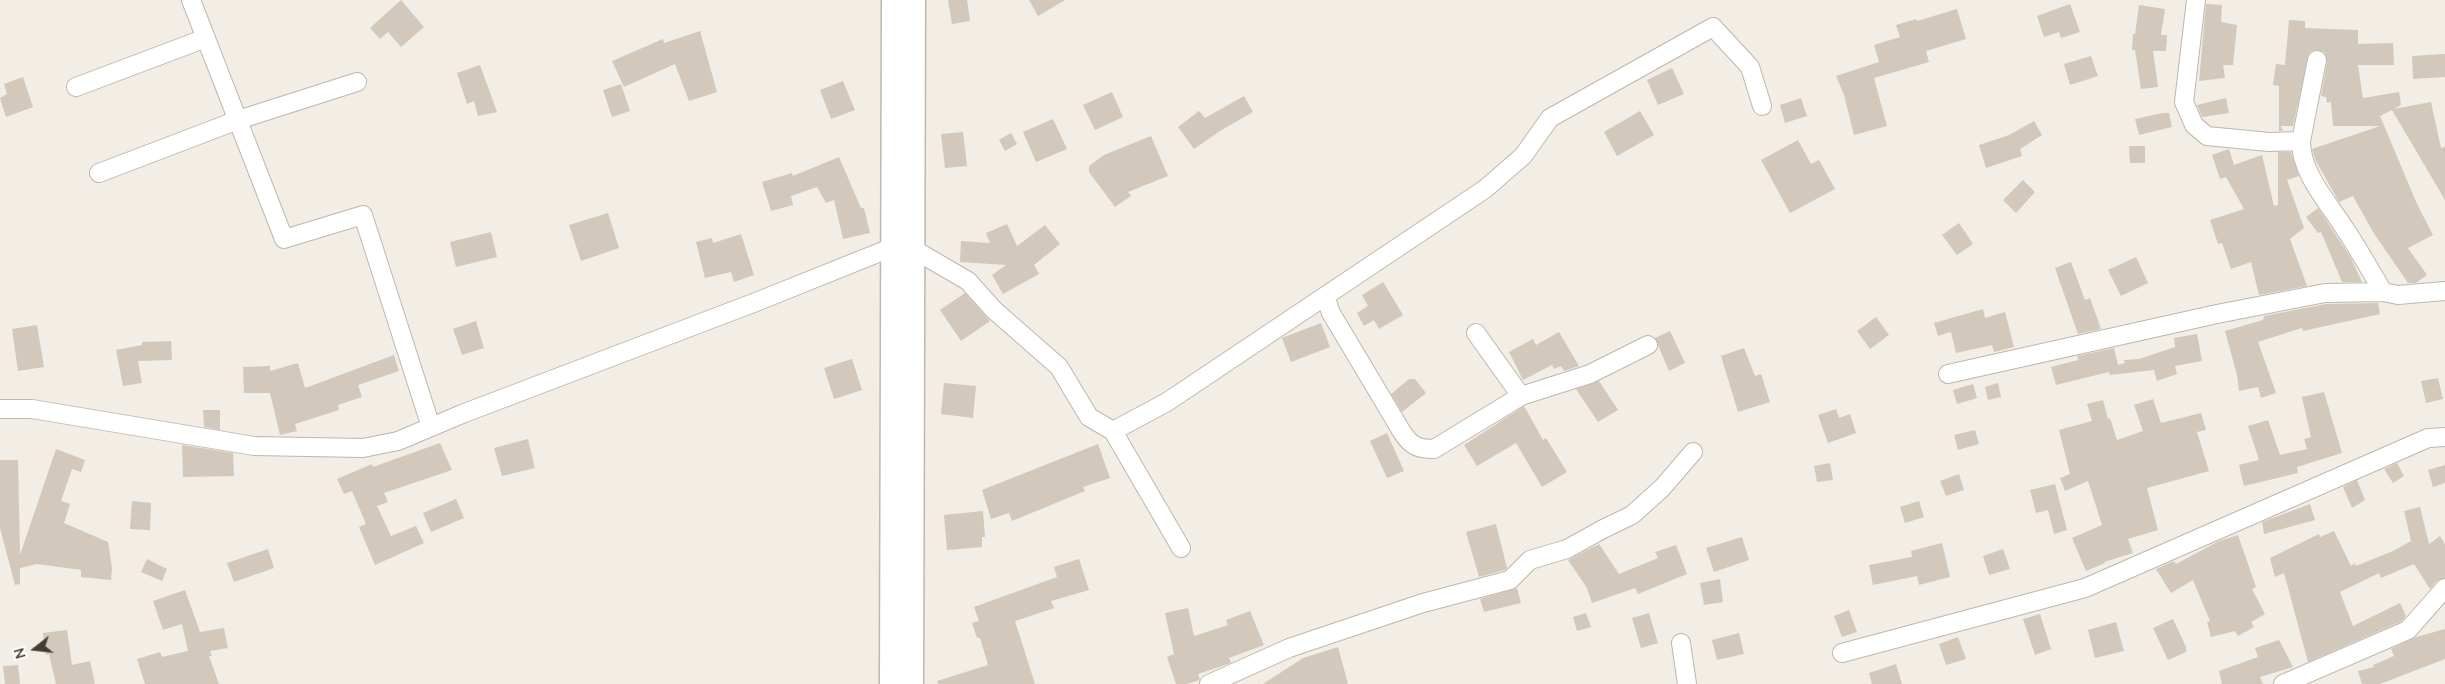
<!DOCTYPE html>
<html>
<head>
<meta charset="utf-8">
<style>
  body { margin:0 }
  #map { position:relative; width:2445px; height:684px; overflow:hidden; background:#f2ede5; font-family:"Nunito Sans",sans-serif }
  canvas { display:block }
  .north { position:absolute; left:10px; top:624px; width:50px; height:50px; -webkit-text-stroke:4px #fff; paint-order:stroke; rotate:254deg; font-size:14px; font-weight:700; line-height:20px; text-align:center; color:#443d35 }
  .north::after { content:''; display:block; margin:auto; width:18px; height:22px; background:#443d35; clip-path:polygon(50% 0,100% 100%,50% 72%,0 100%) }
</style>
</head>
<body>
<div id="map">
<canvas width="2445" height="684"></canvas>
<div class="north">N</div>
</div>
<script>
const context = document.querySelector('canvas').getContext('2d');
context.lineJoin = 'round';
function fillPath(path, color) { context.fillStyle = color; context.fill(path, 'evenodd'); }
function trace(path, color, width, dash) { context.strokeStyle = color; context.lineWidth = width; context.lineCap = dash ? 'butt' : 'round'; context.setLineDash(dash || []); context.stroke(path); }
fillPath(new Path2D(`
  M 401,0 L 424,27 L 401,47 L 388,32 L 380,39 L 370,28 Z
  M 948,0 L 967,0 L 970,21 L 952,24 Z
  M 1029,0 L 1065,0 L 1038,16 Z
  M 2070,4 L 2080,32 L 2061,38 L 2059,32 L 2044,37 L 2037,16 Z
  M 2206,4 L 2222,5 L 2221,22 L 2237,25 L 2233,65 L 2223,65 L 2225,78 L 2199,81 Z
  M 2139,5 L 2165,9 L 2161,35 L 2167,35 L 2166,51 L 2153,51 L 2158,87 L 2141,89 L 2135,50 L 2132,50 L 2133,34 L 2135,34 Z
  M 1957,9 L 1966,39 L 1926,51 L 1929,62 L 1874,78 L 1887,126 L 1854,135 L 1844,95 L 1836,76 L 1879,62 L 1874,45 L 1900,37 L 1896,25 L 1916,19 L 1917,21 Z
  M 2289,20 L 2305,21 L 2305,28 L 2358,30 L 2358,44 L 2393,43 L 2394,65 L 2358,65 L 2363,98 L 2399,92 L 2401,105 L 2394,109 L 2431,102 L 2441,148 L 2445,147 L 2445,200 L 2392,110 L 2380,116 L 2417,204 L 2433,235 L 2408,248 L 2427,275 L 2416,283 L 2408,283 L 2373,232 L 2353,196 L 2339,202 L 2316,161 L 2312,149 L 2380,126 L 2333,126 L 2331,102 L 2327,103 L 2326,97 L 2321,96 L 2327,62 L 2324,52 L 2314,50 L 2309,53 L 2293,126 L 2281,126 L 2283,131 L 2279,131 L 2279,86 L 2273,85 L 2276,64 L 2285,65 Z
  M 700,31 L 717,92 L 689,101 L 675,64 L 624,87 L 612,61 L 663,39 L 664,43 Z
  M 2445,54 L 2445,77 L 2413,79 L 2412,56 Z
  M 2091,56 L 2098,76 L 2070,85 L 2064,64 Z
  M 480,65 L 497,112 L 478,116 L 474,101 L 467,104 L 457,73 Z
  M 1672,68 L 1684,94 L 1658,105 L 1647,80 Z
  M 23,77 L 33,107 L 6,117 L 0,98 L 7,94 L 4,84 Z
  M 843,81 L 855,110 L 831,119 L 820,90 Z
  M 621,84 L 630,111 L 612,117 L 603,90 Z
  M 1112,92 L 1123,117 L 1095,130 L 1083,105 Z
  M 1244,96 L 1253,112 L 1220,131 L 1194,149 L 1178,127 L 1199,111 L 1205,118 Z
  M 1801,98 L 1807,116 L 1785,123 L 1780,105 Z
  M 2226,98 L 2229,113 L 2202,117 L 2197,105 Z
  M 1640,111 L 1654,135 L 1617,156 L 1604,132 Z
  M 2163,113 L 2169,113 L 2172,127 L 2139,135 L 2135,119 Z
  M 1053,119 L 1067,149 L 1036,162 L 1023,132 Z
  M 2034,121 L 2042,135 L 2020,149 L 2022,156 L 1986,168 L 1979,145 L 2009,135 Z
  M 963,132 L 967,166 L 945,168 L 941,134 Z
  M 1011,133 L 1017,144 L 1005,151 L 999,140 Z
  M 1151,136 L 1168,176 L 1128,192 L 1131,196 L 1115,207 L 1089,172 L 1089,166 L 1104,155 Z
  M 1798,140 L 1811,164 L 1819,160 L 1835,189 L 1790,213 L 1761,160 Z
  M 2129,146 L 2145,146 L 2145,163 L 2130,163 Z
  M 2229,149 L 2234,165 L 2262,155 L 2274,206 L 2278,205 L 2278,152 L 2291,152 L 2299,176 L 2287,180 L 2304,228 L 2290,239 L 2307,286 L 2259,295 L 2251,262 L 2231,269 L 2222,243 L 2218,244 L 2210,220 L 2244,209 L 2226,177 L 2220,179 L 2212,155 Z
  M 839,157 L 861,208 L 864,208 L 870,233 L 843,239 L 834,200 L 826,203 L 817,187 L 791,196 L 793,205 L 771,211 L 762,182 L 792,173 L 793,176 Z
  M 2023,180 L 2035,192 L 2016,213 L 2003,200 Z
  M 2318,208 L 2351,258 L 2362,282 L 2342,282 L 2321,232 L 2318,233 L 2306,217 Z
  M 608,213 L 619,248 L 581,261 L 569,225 Z
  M 1959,223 L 1973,244 L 1957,255 L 1942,235 Z
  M 1007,224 L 1017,246 L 1045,225 L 1060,244 L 1034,265 L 1039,274 L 1003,294 L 992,275 L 1006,265 L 960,262 L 961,241 L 990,243 L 986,233 Z
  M 491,232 L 497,257 L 456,267 L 450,242 Z
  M 741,234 L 754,275 L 734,282 L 731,272 L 705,278 L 696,242 L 712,238 L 713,243 Z
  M 2136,257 L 2148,283 L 2121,296 L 2108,270 Z
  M 2071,262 L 2085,300 L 2090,298 L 2101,329 L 2078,334 L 2055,268 Z
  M 1383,282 L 1403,315 L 1379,329 L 1374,320 L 1364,326 L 1357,313 L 1368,306 L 1362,295 Z
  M 965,293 L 990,321 L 961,341 L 940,310 Z
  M 2378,303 L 2380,314 L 2303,331 L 2302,328 L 2258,342 L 2276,393 L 2261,398 L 2258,387 L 2239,391 L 2237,375 L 2225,331 L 2263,320 L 2264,316 L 2326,304 Z
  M 1983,309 L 1985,318 L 2005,312 L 2014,347 L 1994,352 L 1992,345 L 1956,353 L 1951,332 L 1938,336 L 1934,323 Z
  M 1876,317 L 1889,335 L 1870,349 L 1857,331 Z
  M 476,321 L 484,348 L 462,355 L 453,329 Z
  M 1321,323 L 1330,347 L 1291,362 L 1282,338 Z
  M 37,325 L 44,367 L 18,371 L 12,329 Z
  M 1670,331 L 1685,363 L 1669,371 L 1655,338 Z
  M 1559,332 L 1579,366 L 1564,371 L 1561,366 L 1554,369 L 1552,365 L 1523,380 L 1509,352 L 1533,339 L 1536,345 Z
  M 2197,334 L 2202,361 L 2175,366 L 2177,374 L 2157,381 L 2154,370 L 2110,375 L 2109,372 L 2056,385 L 2051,367 L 2078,360 L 2077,356 L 2114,348 L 2118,365 L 2125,363 L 2124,360 L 2139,359 L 2175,347 L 2174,338 Z
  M 171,341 L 172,360 L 138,361 L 142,383 L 123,386 L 116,350 L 142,345 L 142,342 Z
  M 1744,348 L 1755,376 L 1761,374 L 1770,402 L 1738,412 L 1721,356 Z
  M 394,355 L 399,371 L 358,385 L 362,397 L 338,405 L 339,410 L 295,424 L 297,431 L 280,435 L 270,393 L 244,393 L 243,367 L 270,366 L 270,371 L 298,363 L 305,388 Z
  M 852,359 L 862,390 L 834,399 L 824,368 Z
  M 2438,378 L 2443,399 L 2426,403 L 2421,381 Z
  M 1409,379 L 1415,379 L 1426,393 L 1402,412 L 1391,394 Z
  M 1599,381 L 1618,410 L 1598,422 L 1576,389 Z
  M 944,383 L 976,386 L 973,418 L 941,414 Z
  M 1998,383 L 2001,397 L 1988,400 L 1985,387 Z
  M 1973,384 L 1977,398 L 1957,404 L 1953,390 Z
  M 2324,392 L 2342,453 L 2297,467 L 2298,473 L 2244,486 L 2239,465 L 2259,460 L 2248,426 L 2268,420 L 2280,455 L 2307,449 L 2304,439 L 2311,437 L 2302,397 Z
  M 2153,399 L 2161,423 L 2201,413 L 2206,430 L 2197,432 L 2209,471 L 2147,488 L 2158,530 L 2128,539 L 2133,553 L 2104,562 L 2105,563 L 2086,571 L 2072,538 L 2102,525 L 2088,481 L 2065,491 L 2060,478 L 2070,474 L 2059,430 L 2092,421 L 2087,404 L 2103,400 L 2108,419 L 2110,418 L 2117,440 L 2143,431 L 2134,405 Z
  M 1524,406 L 1543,440 L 1546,438 L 1567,472 L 1542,487 L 1516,443 L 1477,466 L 1464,445 Z
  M 1836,409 L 1839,418 L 1850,414 L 1856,433 L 1828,443 L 1818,415 Z
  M 203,410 L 220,410 L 220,430 L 204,427 Z
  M 1975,430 L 1979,444 L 1958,450 L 1954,435 Z
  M 1387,433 L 1404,471 L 1387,478 L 1370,441 Z
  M 528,439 L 535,468 L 502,476 L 494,448 Z
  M 440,443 L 452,470 L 384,493 L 388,502 L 377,506 L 391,536 L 416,526 L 424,543 L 375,565 L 359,527 L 366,524 L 352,491 L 344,494 L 337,479 L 372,464 L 373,467 Z
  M 1098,444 L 1110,478 L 1083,487 L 1085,491 L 1012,521 L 1009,513 L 991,519 L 982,490 Z
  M 182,445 L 233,453 L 234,476 L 183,477 Z
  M 56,449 L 85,460 L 81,472 L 72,469 L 61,501 L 70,504 L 64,523 L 108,542 L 112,568 L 111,580 L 81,577 L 81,570 L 37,564 L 20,568 L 20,584 L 15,585 L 0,528 L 0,460 L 18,460 L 20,555 Z
  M 1830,463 L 1833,480 L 1817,482 L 1814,466 Z
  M 2397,463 L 2404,476 L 2393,483 L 2384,469 Z
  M 2445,465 L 2445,483 L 2433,487 L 2428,470 Z
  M 1959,474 L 1964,490 L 1946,496 L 1940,481 Z
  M 2357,480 L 2365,500 L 2352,508 L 2343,487 Z
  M 2055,484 L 2067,530 L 2054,534 L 2048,510 L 2036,513 L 2030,490 Z
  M 456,499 L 464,518 L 431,532 L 423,513 Z
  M 132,501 L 151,503 L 150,530 L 130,529 Z
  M 1919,501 L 1924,517 L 1905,523 L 1900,507 Z
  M 2310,504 L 2315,520 L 2264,534 L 2262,522 Z
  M 2420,507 L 2429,544 L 2440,536 L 2445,544 L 2445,578 L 2437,581 L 2430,589 L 2414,564 L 2381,578 L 2379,573 L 2340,592 L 2353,626 L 2400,603 L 2406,616 L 2402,621 L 2308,662 L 2284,573 L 2275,577 L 2270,558 L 2319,534 L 2320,537 L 2334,531 L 2351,566 L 2355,563 L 2356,566 L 2393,551 L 2411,541 L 2404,511 Z
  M 983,511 L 985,537 L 982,537 L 982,547 L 947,550 L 944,515 Z
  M 1496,524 L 1507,568 L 1505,570 L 1479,577 L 1466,532 Z
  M 2238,535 L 2256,587 L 2252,589 L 2265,614 L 2251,622 L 2254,627 L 2238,636 L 2235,631 L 2211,637 L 2207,622 L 2210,621 L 2193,580 L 2171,593 L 2156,569 L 2174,561 L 2176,564 L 2219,541 Z
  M 1742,537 L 1749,560 L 1714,572 L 1706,548 Z
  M 1942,543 L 1950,577 L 1919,585 L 1917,576 L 1873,585 L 1869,565 L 1912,557 L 1911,551 Z
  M 1599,544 L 1619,574 L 1658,558 L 1655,552 L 1676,545 L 1687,574 L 1638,594 L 1635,588 L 1592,603 L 1587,588 L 1568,560 Z
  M 268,549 L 274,568 L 234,582 L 227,563 Z
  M 2003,549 L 2010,569 L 1989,575 L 1983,556 Z
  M 147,559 L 167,569 L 162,581 L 141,572 Z
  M 1079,559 L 1089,590 L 1051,601 L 1054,608 L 1015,621 L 1035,684 L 938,684 L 937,681 L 988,665 L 980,638 L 977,638 L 972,623 L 979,621 L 974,607 L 1057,577 L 1054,567 Z
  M 1720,579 L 1723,602 L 1704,605 L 1700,583 Z
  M 1517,588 L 1521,603 L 1484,612 L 1480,599 Z
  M 185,590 L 200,632 L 224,628 L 228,648 L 210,651 L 212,656 L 209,656 L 219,684 L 145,684 L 137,659 L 160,652 L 162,657 L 188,651 L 182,624 L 163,630 L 153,601 Z
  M 1188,608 L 1194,636 L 1228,625 L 1226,620 L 1250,611 L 1264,645 L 1229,658 L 1231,663 L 1198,674 L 1200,680 L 1187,684 L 1176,684 L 1167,657 L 1174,654 L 1165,613 Z
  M 1849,610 L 1857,632 L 1842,637 L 1834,616 Z
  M 1586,613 L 1591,627 L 1577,631 L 1573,617 Z
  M 1649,613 L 1658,643 L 1641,648 L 1632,618 Z
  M 2040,614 L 2051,649 L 2035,655 L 2023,619 Z
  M 2173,619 L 2186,647 L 2186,652 L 2168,660 L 2153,628 Z
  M 2116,622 L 2124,651 L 2095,658 L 2088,630 Z
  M 2445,629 L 2445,659 L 2380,684 L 2362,684 L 2358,671 L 2374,667 L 2373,665 L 2394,656 L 2391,649 L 2416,637 Z
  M 67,630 L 72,665 L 90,661 L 95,684 L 56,684 L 49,654 L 46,655 L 43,633 Z
  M 1739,633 L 1744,654 L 1717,660 L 1712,640 Z
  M 1958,637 L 1966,659 L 1946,665 L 1939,644 Z
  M 2279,640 L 2293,667 L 2260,677 L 2263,684 L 2222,684 L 2219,671 L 2258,657 L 2255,648 Z
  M 1338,647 L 1348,684 L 1263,684 L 1303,658 Z
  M 1896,664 L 1902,684 L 1872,684 L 1869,673 Z
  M 18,665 L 20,684 L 5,684 L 3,666 Z`), '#d3c8bc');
const minor = new Path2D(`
  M 191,0 L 284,239 L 363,215 L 431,427
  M 2196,0 L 2184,102 L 2194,125 L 2207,136 L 2269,142 L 2301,141
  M 2317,60 L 2301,141 C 2301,174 2328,202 2345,229 C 2359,250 2371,271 2383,292 L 2398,295 L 2445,291
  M 76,87 L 206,38
  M 99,173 L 238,120 L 357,82
  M 1325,296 L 1331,313 L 1402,432 C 1411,446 1418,449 1434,449 L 1521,396 L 1476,333
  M 1948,374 L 2217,314 L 2325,293 L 2383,292
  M 1521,396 L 1590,374 L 1648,345
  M 0,409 L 32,409 L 254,446 L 363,448 L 398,441 L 462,414 L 756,302 L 893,247 L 913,249 L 968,281 L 994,310 L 1059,367 L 1089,417 L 1113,431 L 1167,402 L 1485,189 L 1523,156 L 1550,118 L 1713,27 L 1750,67 L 1762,106
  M 1113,431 L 1181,548
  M 1681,643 L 1687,684
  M 1842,653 L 2085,588 L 2428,438 L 2445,437
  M 1209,684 L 1289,648 L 1423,603 L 1510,580 L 1530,560 L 1567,549 L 1603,529 L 1632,515 L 1662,488 L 1693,452
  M 2283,684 L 2408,630 L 2445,588`);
const tertiary = new Path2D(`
  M 891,684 L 893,0
  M 912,684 L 914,0`);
trace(minor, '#bfb7ac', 20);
trace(tertiary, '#bfb7ac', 25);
trace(minor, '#fff', 18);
trace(tertiary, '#fff', 22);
</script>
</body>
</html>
